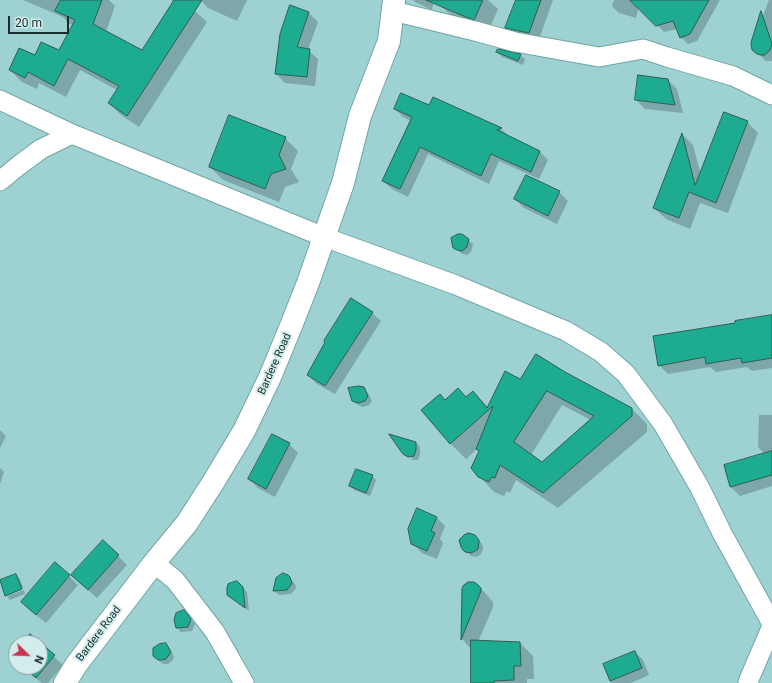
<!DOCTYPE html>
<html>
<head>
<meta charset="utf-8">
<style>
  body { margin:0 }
  #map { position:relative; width:772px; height:683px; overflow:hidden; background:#9dd1d2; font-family:Roboto,sans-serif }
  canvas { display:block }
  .north { position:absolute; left:8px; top:635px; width:40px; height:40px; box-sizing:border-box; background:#d3edec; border:1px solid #88a0a0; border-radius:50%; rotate:113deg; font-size:11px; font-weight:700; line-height:16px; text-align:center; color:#172c2d }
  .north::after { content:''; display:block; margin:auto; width:14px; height:18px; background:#c6364d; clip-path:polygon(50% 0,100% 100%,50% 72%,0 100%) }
  .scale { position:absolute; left:8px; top:16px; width:61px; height:18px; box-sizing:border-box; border:2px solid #172c2d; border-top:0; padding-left:5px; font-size:12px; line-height:14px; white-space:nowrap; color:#172c2d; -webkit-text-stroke:3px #d3edec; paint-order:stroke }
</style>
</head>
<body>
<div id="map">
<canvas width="772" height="683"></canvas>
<div class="north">N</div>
<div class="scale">20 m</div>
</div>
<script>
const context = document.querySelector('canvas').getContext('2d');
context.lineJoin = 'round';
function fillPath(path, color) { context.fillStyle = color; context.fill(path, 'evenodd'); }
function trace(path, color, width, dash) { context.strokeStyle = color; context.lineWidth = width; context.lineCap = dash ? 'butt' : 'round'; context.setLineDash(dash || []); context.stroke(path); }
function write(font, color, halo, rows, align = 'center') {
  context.font = font + ' Roboto,sans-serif'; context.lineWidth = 4; context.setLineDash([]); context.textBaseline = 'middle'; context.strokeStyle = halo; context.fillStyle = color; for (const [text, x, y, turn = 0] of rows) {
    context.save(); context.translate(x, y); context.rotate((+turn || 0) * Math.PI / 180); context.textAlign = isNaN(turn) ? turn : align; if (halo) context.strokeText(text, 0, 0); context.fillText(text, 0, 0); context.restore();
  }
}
fillPath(new Path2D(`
  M 23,0 L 109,0 L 115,6 L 106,32 L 143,51 L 174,2 L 171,0 L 179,0 L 195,11 L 207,22 L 139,127 L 121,115 L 109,103 L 117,90 L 80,70 L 66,97 L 39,83 L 37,89 L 22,82 L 10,70 L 36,57 L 60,51 L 73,25 L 68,23 L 63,17 Z
  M 200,0 L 247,0 L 237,21 L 208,8 Z
  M 413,0 L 434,0 L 432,10 L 415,2 Z
  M 444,0 L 488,0 L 498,9 L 488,32 L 455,19 L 441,6 Z
  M 517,0 L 553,0 L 538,42 L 516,37 L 507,28 Z
  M 614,0 L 720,0 L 697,41 L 688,44 L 681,37 L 677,29 L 664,32 L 639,7 L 636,18 L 619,13 L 612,6 Z
  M 769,0 L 772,0 L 772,61 L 766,61 L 753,49 L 761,21 Z
  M 291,7 L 309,13 L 318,22 L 308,50 L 318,59 L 315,86 L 285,83 L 276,74 Z
  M 497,52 L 520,55 L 525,59 L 523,65 L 502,57 Z
  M 668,80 L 677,89 L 683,113 L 645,109 L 636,100 Z
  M 433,98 L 501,129 L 509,136 L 508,137 L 540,152 L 548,160 L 539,179 L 499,161 L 489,184 L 428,154 L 408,197 L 392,189 L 383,181 L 411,121 L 403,117 L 395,109 L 430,107 Z
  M 747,122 L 758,133 L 728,213 L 700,203 L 690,229 L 666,219 L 654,208 L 682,134 L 693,145 L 701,175 Z
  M 285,138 L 298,151 L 291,169 L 299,182 L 285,187 L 279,202 L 223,180 L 210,167 Z
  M 559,192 L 568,201 L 557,224 L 524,208 L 515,199 Z
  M 468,240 L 473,244 L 471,252 L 467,255 L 462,254 L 454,247 Z
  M 372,313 L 381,321 L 335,394 L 317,384 L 308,375 Z
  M 772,316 L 772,368 L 752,371 L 747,367 L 716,372 L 710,367 L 668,374 L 659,365 L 736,324 Z
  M 564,373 L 632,409 L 647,424 L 647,432 L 558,508 L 516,480 L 510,493 L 507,491 L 504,496 L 494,492 L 479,476 L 480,452 L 477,449 L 466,459 L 451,444 L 422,410 L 445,401 L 466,398 L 473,392 L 489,408 L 521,380 ZM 562,405 L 591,420 L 542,463 L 531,455 Z
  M 364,388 L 368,393 L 372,401 L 369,405 L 363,407 L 358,405 L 353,401 Z
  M 759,415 L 772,415 L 772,486 L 740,496 L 731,487 L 765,454 L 758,447 Z
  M 0,430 L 6,436 L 0,448 Z
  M 416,443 L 420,447 L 420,455 L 418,460 L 413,460 L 407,457 L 412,459 L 413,458 L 404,454 Z
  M 289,444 L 298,453 L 275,497 L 258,488 L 249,479 Z
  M 0,468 L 4,472 L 0,484 Z
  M 372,476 L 376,480 L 370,496 L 354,490 L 350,485 Z
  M 436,517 L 445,526 L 440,539 L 443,543 L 437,559 L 422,553 L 412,543 Z
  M 475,536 L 483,545 L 483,550 L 480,555 L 476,557 L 471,556 L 462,547 Z
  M 103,541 L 127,565 L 97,598 L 82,584 Z
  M 16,575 L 20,579 L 23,588 L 7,594 L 7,596 L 6,595 Z
  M 69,576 L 78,585 L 46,623 L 31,611 Z
  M 287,576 L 295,584 L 296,588 L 291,594 L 279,595 L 274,591 L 277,578 Z
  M 237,582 L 247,592 L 249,611 L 233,599 L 228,595 Z
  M 479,586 L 493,602 L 493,607 L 478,642 L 520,643 L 533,656 L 534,679 L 527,679 L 527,683 L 472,683 L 472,650 L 462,639 L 463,590 Z
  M 24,590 L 25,594 L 10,600 L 7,596 Z
  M 184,611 L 195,624 L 192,631 L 181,632 L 177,628 Z
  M 40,644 L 63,665 L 48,683 L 42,683 L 22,667 L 40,667 Z
  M 166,644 L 170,649 L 174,657 L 172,661 L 168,664 L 163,664 L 154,656 Z
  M 635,652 L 643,660 L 649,675 L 631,683 L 610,683 L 611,682 L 605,665 Z
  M 16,653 L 16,661 L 12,657 Z`), '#0003');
const building = new Path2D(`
  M 61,0 L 102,0 L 93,24 L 142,50 L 174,0 L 202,0 L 127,116 L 108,103 L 119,86 L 68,59 L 54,86 L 28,72 L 25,78 L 9,70 L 19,48 L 35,55 L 41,42 L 59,50 L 75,20 L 55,11 Z
  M 426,0 L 483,0 L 474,20 L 466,17 Z
  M 516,0 L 541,0 L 529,33 L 505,28 Z
  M 630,0 L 709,0 L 690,34 L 680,38 L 673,21 L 656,26 Z
  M 290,5 L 309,12 L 297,47 L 310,49 L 307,77 L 275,74 L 280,34 Z
  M 761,11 L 772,44 L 770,50 L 765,55 L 761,55 L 757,54 L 752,50 L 751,43 Z
  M 498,49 L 521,54 L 518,61 L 496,52 Z
  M 638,75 L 668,79 L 675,105 L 635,100 Z
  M 401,93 L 429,105 L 433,97 L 502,128 L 497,130 L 540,151 L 531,172 L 491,154 L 481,176 L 420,147 L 400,189 L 382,181 L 412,117 L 394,109 Z
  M 724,112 L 748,121 L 716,203 L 689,192 L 679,218 L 653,208 L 682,133 L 695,185 Z
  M 229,115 L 286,137 L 279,155 L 286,169 L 271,174 L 265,189 L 209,167 Z
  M 526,175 L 560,191 L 548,216 L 514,199 Z
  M 458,234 L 462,234 L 469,239 L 467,247 L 462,251 L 457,250 L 453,248 L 451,238 Z
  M 351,298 L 373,312 L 325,386 L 307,375 L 325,342 L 324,341 Z
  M 772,315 L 772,358 L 742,363 L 741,358 L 706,364 L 705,357 L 658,366 L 653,336 L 735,323 L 735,321 Z
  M 536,354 L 565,372 L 632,408 L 632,416 L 543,493 L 500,465 L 495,478 L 492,477 L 489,482 L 478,477 L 471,468 L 479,451 L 476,449 L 493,406 L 450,444 L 421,410 L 440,394 L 445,400 L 458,388 L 466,397 L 473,391 L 487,408 L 505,371 L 520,379 ZM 547,391 L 594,416 L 542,462 L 514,442 Z
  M 359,386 L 364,387 L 368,396 L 365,401 L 358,403 L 352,401 L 348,388 Z
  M 272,434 L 290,443 L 266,489 L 248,479 Z
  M 389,434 L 416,442 L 416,450 L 414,456 L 408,457 L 403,454 Z
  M 772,451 L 772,475 L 730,487 L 724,465 Z
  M 356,469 L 373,475 L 366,493 L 349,486 Z
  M 417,508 L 437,517 L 431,531 L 435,533 L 427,551 L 411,544 L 408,529 Z
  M 469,533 L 475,535 L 479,540 L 479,542 L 478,549 L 475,551 L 471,553 L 465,552 L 463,550 L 461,547 L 459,540 L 464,535 Z
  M 103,540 L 119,555 L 88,590 L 71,575 Z
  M 55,562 L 70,575 L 36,615 L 21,602 Z
  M 283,573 L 288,575 L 290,577 L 292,583 L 287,590 L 273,591 L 276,578 Z
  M 16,574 L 22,589 L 5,596 L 0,580 Z
  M 237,581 L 243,587 L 245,608 L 227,595 L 227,588 L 228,584 Z
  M 468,582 L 474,582 L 477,584 L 481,588 L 481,591 L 461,640 L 462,589 L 463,586 Z
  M 184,610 L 191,619 L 188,627 L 176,628 L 174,620 L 176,613 Z
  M 30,634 L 55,655 L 36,678 L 23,667 L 40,667 L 40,643 L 23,643 Z
  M 471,640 L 520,642 L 521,666 L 514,666 L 514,680 L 494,681 L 494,683 L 471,683 Z
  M 166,643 L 171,652 L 166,659 L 161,660 L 158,660 L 153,656 L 153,648 L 159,644 Z
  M 635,651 L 642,668 L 610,681 L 603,664 Z`);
fillPath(building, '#1dab92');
trace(building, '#305e53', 1);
const street = new Path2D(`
  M 393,11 L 475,31 L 515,42 L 599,57 L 643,49 L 667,57 L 733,76 L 772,95
  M 0,100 L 72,134 L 324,237 L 456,285 L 566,331 L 601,352 L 626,374 L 663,424 L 700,488 L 722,533 L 772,624
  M 0,181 L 18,166 L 41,149 L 72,134
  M 154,563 L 175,580 L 215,632 L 244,683
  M 748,683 L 750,677 L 772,626`);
const secondary = new Path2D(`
  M 65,683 L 76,665 L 154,563 L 187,523 L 214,481 L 244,431 L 270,377 L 291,326 L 308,283 L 343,183 L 360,116 L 389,41 L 394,0`);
trace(street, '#71a5a5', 21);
trace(secondary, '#71a5a5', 24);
trace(street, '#fff', 19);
trace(secondary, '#fff', 22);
write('11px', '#172c2d', '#d3edec', [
  ["Bardere Road",275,364,-66],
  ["Bardere Road",99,634,-53]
]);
</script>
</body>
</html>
